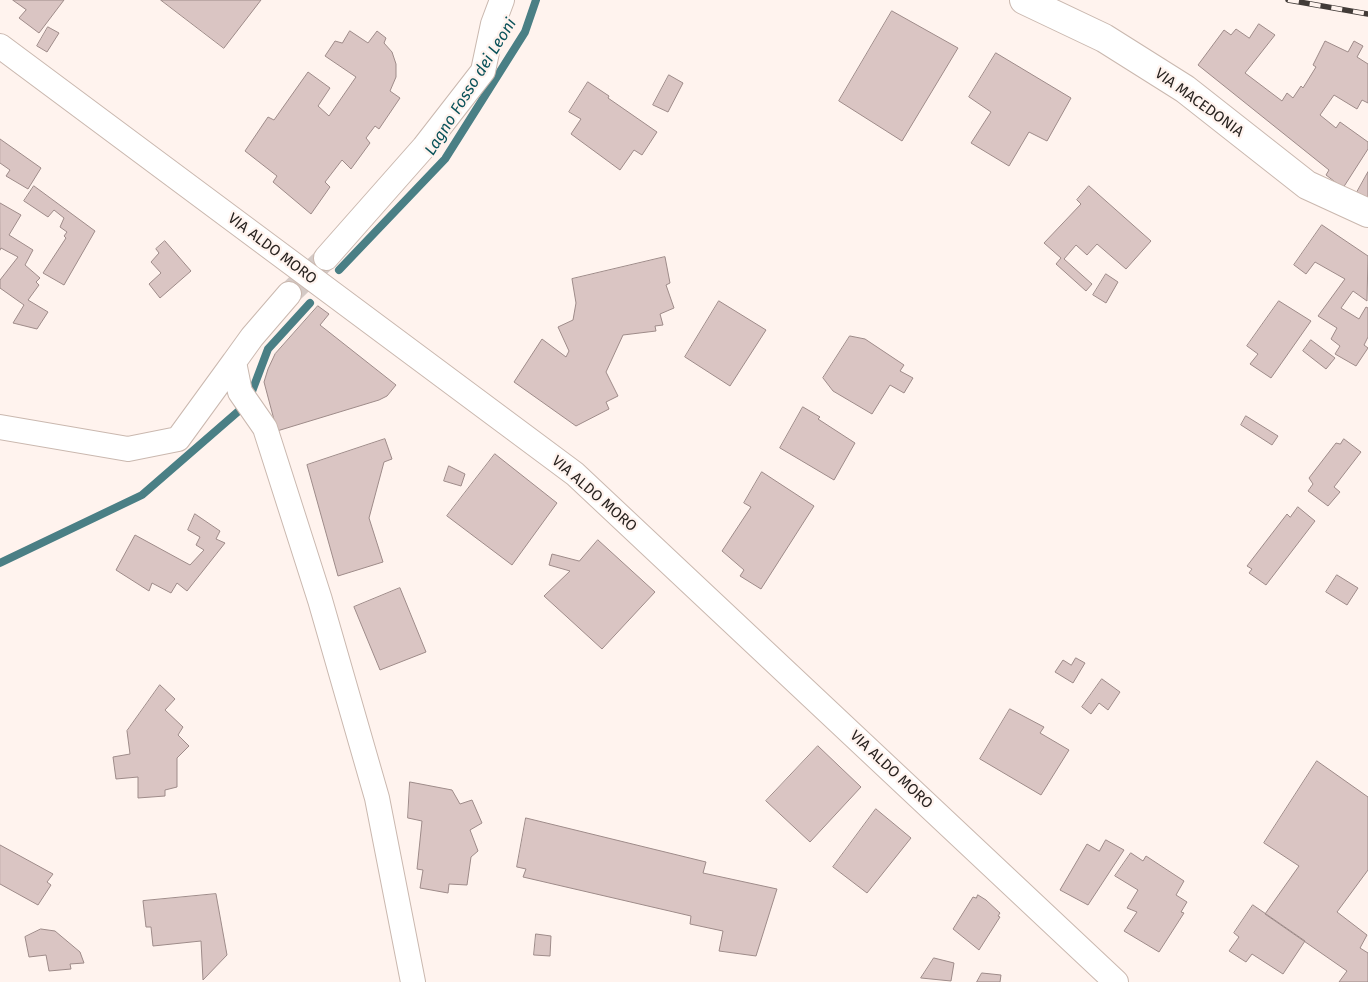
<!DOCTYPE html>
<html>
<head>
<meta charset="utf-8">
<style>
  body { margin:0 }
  canvas { display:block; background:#fff3ee }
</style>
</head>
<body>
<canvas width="1368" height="982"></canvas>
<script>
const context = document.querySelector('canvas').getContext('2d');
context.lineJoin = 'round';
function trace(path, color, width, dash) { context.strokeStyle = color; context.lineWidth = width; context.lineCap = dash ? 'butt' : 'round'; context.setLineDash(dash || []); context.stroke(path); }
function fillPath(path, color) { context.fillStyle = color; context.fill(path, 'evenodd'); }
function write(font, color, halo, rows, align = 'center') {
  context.font = font + ' "Fira Sans",sans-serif'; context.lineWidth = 4.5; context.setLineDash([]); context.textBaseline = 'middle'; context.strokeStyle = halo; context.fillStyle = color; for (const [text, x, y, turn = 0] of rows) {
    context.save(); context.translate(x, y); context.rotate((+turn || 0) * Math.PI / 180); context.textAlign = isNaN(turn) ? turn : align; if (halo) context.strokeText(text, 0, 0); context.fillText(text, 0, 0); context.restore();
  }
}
trace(new Path2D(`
  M 339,270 L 445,159 L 525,32 L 536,0
  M 0,563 L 142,495 L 241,409 L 251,394 L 268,349 L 310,303`), '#4a7f85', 8);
const building = new Path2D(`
  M 13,0 L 64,0 L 39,33 L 19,18 L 26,10 Z
  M 161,0 L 261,0 L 224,48 Z
  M 892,11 L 958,48 L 902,141 L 839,101 Z
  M 1259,24 L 1275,35 L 1245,73 L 1282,101 L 1287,93 L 1293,98 L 1301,86 L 1303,88 L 1316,67 L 1313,65 L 1325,41 L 1348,52 L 1354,41 L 1363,46 L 1357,57 L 1368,64 L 1368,103 L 1362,100 L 1357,109 L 1334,95 L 1320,115 L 1336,128 L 1340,122 L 1368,142 L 1368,149 L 1343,188 L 1326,175 L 1329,170 L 1198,65 L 1224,30 L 1231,35 L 1236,29 L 1249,38 Z
  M 48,27 L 59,33 L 47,52 L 37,46 Z
  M 350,31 L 368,43 L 377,31 L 386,38 L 384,43 L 392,52 L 396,64 L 396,77 L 390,91 L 400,98 L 379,129 L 375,126 L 366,138 L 370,143 L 351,169 L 342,160 L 325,182 L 330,187 L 311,214 L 273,182 L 277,176 L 245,151 L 268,117 L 274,120 L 308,72 L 330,88 L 318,106 L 329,116 L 356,77 L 325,56 L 335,41 L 342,43 Z
  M 996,53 L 1071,98 L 1047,141 L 1029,132 L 1009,166 L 971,143 L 991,112 L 969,97 Z
  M 669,75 L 683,83 L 668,112 L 653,105 Z
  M 588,82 L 609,96 L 608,98 L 657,132 L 642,155 L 634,150 L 620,170 L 571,134 L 581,119 L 569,112 Z
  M 0,139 L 41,168 L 28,189 L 6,176 L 10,170 L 0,163 Z
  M 1368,172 L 1368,199 L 1356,194 Z
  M 34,186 L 95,231 L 64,285 L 43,273 L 66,238 L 64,236 L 67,232 L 60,227 L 64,218 L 54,210 L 48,217 L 24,201 Z
  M 1089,186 L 1151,241 L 1126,269 L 1097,244 L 1087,255 L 1076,245 L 1064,259 L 1092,284 L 1086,291 L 1056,264 L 1061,258 L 1044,243 L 1081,204 L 1077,200 Z
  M 0,203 L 21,215 L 9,235 L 33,250 L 25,265 L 40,278 L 36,282 L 39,285 L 28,300 L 48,312 L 37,329 L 13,323 L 24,305 L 0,288 L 0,280 L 18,257 L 1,248 L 0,250 Z
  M 1322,225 L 1368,256 L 1367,301 L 1353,291 L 1341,308 L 1359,319 L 1366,307 L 1368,308 L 1368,337 L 1364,345 L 1368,348 L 1356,366 L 1335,354 L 1340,346 L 1331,339 L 1337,328 L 1318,316 L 1345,279 L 1315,262 L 1306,274 L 1294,265 Z
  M 165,241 L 191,271 L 160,298 L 149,284 L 161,273 L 151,262 L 159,253 L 156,249 Z
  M 665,257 L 670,283 L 666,285 L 674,308 L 660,314 L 663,325 L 655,326 L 656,331 L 623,335 L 606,372 L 618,396 L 606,402 L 609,409 L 576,426 L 514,382 L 542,339 L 566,357 L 569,351 L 558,327 L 573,320 L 576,303 L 572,279 Z
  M 1106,274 L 1118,282 L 1106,303 L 1093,295 Z
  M 719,301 L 766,330 L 730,386 L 685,357 Z
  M 1279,301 L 1311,321 L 1271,378 L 1250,364 L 1258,354 L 1247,346 Z
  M 318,306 L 329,314 L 320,325 L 396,385 L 387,396 L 379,400 L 277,431 L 264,382 L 268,369 L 275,354 Z
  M 850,336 L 865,339 L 904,365 L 900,371 L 913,378 L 904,393 L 890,385 L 872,414 L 833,391 L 823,378 Z
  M 1311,340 L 1335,358 L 1326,369 L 1303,351 Z
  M 803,407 L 820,417 L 818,419 L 855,443 L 834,480 L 780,448 Z
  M 1246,416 L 1278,436 L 1272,445 L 1241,425 Z
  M 385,439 L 392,459 L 384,462 L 369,518 L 383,562 L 338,576 L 307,465 Z
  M 1344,439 L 1361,452 L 1334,487 L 1340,492 L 1328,506 L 1308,491 L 1313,484 L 1309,478 L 1336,443 L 1340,444 Z
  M 495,454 L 557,503 L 512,565 L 447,516 Z
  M 449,466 L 465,474 L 461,486 L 444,481 Z
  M 762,472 L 814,506 L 761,589 L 740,576 L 744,570 L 722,551 L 751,507 L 744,503 Z
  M 1298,507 L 1315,521 L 1266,585 L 1249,573 L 1252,569 L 1247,566 L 1287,514 L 1290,517 Z
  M 195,514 L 220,531 L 216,539 L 225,543 L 187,591 L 177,583 L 171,593 L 152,583 L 149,591 L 116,570 L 135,535 L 190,565 L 204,550 L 196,545 L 200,537 L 188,530 Z
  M 598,540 L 655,592 L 602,649 L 544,596 L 570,571 L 549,565 L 552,554 L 579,561 Z
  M 1337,575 L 1358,588 L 1347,605 L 1326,592 Z
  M 400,588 L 426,652 L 380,670 L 354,607 Z
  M 1076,658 L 1085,663 L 1073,683 L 1055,672 L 1063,660 L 1071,665 Z
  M 1102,679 L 1120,692 L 1108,710 L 1099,703 L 1091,714 L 1082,707 Z
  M 160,685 L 175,699 L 165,710 L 183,727 L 178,735 L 189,746 L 177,758 L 177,787 L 165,790 L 165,796 L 138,798 L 138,777 L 116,779 L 113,757 L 130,754 L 127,731 Z
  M 1010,709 L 1044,727 L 1040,733 L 1069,750 L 1041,795 L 980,759 Z
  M 818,746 L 861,787 L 810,842 L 766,801 Z
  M 1317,761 L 1368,797 L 1368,870 L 1337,912 L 1367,935 L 1360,948 L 1368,953 L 1368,982 L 1339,982 L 1347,971 L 1265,914 L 1299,866 L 1264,843 Z
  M 410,782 L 452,790 L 460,804 L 472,800 L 482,823 L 470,830 L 478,851 L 471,857 L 467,885 L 449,884 L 448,893 L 420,888 L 423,870 L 417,869 L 422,821 L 408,818 Z
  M 876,809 L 911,838 L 867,893 L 833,867 Z
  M 526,818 L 706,862 L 703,873 L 777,889 L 756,956 L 719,951 L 723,931 L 690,924 L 691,916 L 523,877 L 526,869 L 517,867 Z
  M 1106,840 L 1124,850 L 1088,905 L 1060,890 L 1087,844 L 1099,851 Z
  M 0,845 L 53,874 L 47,882 L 51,885 L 38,905 L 0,884 Z
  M 1131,853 L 1143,861 L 1146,856 L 1184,881 L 1176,895 L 1187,902 L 1181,912 L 1184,913 L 1159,952 L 1124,931 L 1137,912 L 1127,908 L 1138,890 L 1115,876 Z
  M 216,894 L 227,955 L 203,980 L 201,941 L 153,946 L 151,927 L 146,927 L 143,901 Z
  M 978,895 L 986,900 L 1000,913 L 998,916 L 1000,917 L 979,950 L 953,929 L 973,897 L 976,898 Z
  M 1253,905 L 1305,941 L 1283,974 L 1252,954 L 1246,962 L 1229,951 L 1239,937 L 1234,933 Z
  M 41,929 L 55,931 L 80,952 L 84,963 L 70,964 L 71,969 L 49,971 L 46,955 L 29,957 L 25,937 Z
  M 536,934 L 551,936 L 550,956 L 534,955 Z
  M 934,958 L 954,963 L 951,981 L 921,978 Z
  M 982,973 L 1001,975 L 1000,982 L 977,982 Z`);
fillPath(building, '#dac5c3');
trace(building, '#9e8b89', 1);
trace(new Path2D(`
  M 289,294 L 326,258`), '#d4c9c5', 24, [24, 12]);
const minor = new Path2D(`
  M 0,46 L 575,474 L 1116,982
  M 326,258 L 424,147 L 483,71 L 493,24 L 502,0
  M 289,294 L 252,337 L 234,362 L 240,392 L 265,428 L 320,600 L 377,798 L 413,982
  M 0,427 L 128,449 L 178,439 L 234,362`);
const tertiary = new Path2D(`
  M 1024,0 L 1104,38 L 1185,89 L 1307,185 L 1368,213`);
trace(minor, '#cab8af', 26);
trace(tertiary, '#cab8af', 30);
trace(minor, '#fff', 24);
trace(tertiary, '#fff', 28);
const rail = new Path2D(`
  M 1288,0 L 1368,14`);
trace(rail, '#423b38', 5.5);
trace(rail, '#fff3ee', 4, [11]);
write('15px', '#28221f', '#fff3ee', [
  ["VIA MACEDONIA",1199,103,36],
  ["VIA ALDO MORO",272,249,37],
  ["VIA ALDO MORO",594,494,41],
  ["VIA ALDO MORO",891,770,43]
]);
write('italic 16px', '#0a525a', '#fff3ee', [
  ["Lagno Fosso dei Leoni",471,87,-58]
]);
</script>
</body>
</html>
